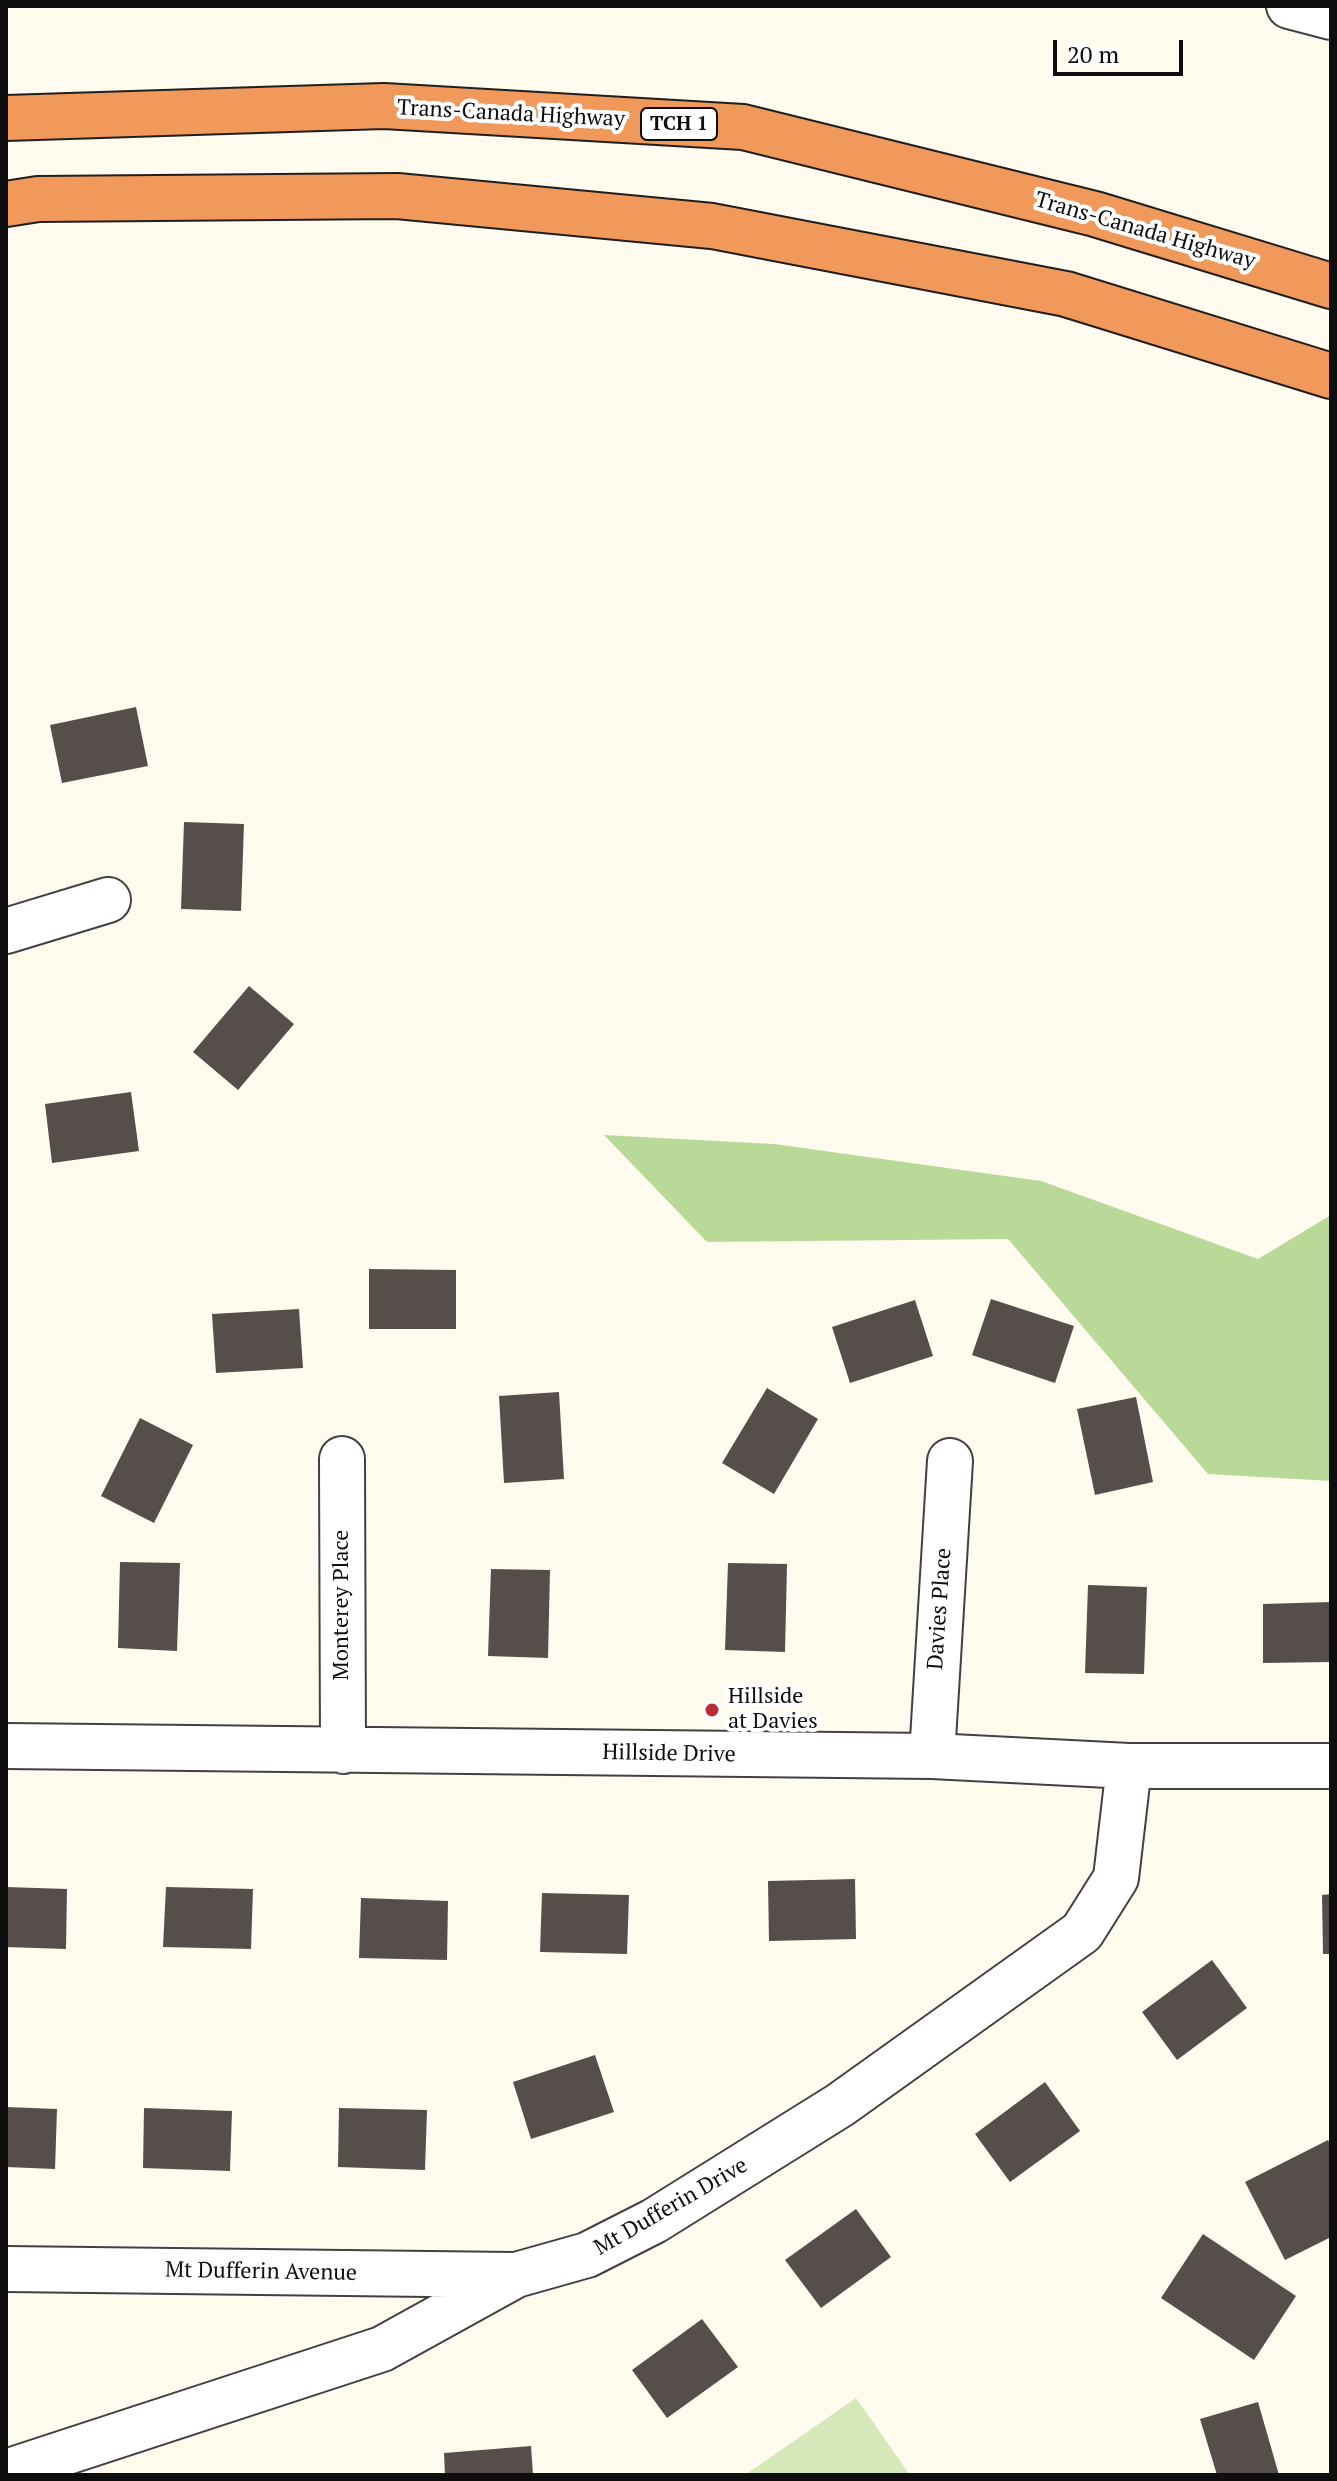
<!DOCTYPE html>
<html>
<head>
<meta charset="utf-8">
<style>
  body { margin:0 }
  #map { position:relative; width:1337px; height:2481px; overflow:hidden; background:#fffbef; font-family:"PT Serif",serif }
  canvas { display:block }
  .frame { position:absolute; inset:0; border:8px solid #0e0e0e; pointer-events:none }
  .scale { position:absolute; left:1053px; top:40px; width:130px; height:36px; box-sizing:border-box; border:4px solid #0e0e0e; border-top:0; padding-left:10px; font-size:24px; line-height:28px; white-space:nowrap; color:#0e0e0e; -webkit-text-stroke:6px #fff; paint-order:stroke }
</style>
</head>
<body>
<div id="map">
<canvas width="1337" height="2481"></canvas>
<div class="frame"></div>
<div class="scale">20 m</div>
</div>
<script>
const context = document.querySelector('canvas').getContext('2d');
context.lineJoin = 'round';
function fillPath(path, color) { context.fillStyle = color; context.fill(path, 'evenodd'); }
function trace(path, color, width, dash) { context.strokeStyle = color; context.lineWidth = width; context.lineCap = dash ? 'butt' : 'round'; context.setLineDash(dash || []); context.stroke(path); }
function write(font, color, halo, rows, align = 'center') {
  context.font = font + ' "PT Serif",serif'; context.lineWidth = 8; context.setLineDash([]); context.textBaseline = 'middle'; context.strokeStyle = halo; context.fillStyle = color; for (const [text, x, y, turn = 0] of rows) {
    context.save(); context.translate(x, y); context.rotate((+turn || 0) * Math.PI / 180); context.textAlign = isNaN(turn) ? turn : align; if (halo) context.strokeText(text, 0, 0); context.fillText(text, 0, 0); context.restore();
  }
}
fillPath(new Path2D(`
  M 856,2398 L 910,2475 L 745,2475 Z`), '#d4e8b9');
fillPath(new Path2D(`
  M 604,1135 L 774,1144 L 1041,1181 L 1258,1259 L 1331,1215 L 1331,1481 L 1208,1474 L 1008,1239 L 707,1242 Z`), '#b9d999');
fillPath(new Path2D(`
  M 136,707 L 148,766 L 62,783 L 50,725 Z
  M 184,822 L 244,824 L 241,911 L 181,909 Z
  M 249,986 L 294,1024 L 238,1090 L 193,1052 Z
  M 131,1092 L 139,1151 L 52,1163 L 45,1104 Z
  M 369,1269 L 456,1270 L 456,1329 L 369,1329 Z
  M 991,1299 L 1074,1326 L 1055,1383 L 972,1355 Z
  M 915,1300 L 933,1356 L 850,1383 L 832,1327 Z
  M 299,1309 L 303,1368 L 216,1373 L 212,1314 Z
  M 767,1388 L 818,1419 L 774,1494 L 722,1463 Z
  M 559,1392 L 564,1479 L 504,1483 L 499,1396 Z
  M 1136,1397 L 1153,1482 L 1095,1495 L 1077,1409 Z
  M 140,1418 L 193,1445 L 154,1523 L 101,1496 Z
  M 120,1562 L 180,1563 L 177,1651 L 118,1648 Z
  M 728,1563 L 787,1564 L 785,1652 L 725,1650 Z
  M 491,1569 L 550,1570 L 548,1658 L 488,1656 Z
  M 1088,1585 L 1147,1587 L 1144,1674 L 1085,1673 Z
  M 1331,1602 L 1331,1662 L 1263,1663 L 1263,1604 Z
  M 855,1879 L 856,1939 L 769,1941 L 768,1881 Z
  M 6,1887 L 67,1889 L 66,1949 L 6,1947 Z
  M 166,1887 L 253,1889 L 251,1949 L 163,1947 Z
  M 542,1893 L 629,1895 L 627,1954 L 540,1952 Z
  M 1331,1894 L 1331,1954 L 1323,1954 L 1322,1895 Z
  M 361,1898 L 448,1901 L 447,1960 L 359,1958 Z
  M 1212,1960 L 1247,2008 L 1177,2060 L 1142,2012 Z
  M 595,2055 L 614,2112 L 531,2139 L 513,2082 Z
  M 1045,2082 L 1080,2131 L 1010,2182 L 975,2134 Z
  M 6,2107 L 57,2109 L 55,2169 L 6,2167 Z
  M 144,2108 L 232,2111 L 230,2171 L 143,2168 Z
  M 339,2108 L 427,2110 L 425,2170 L 338,2167 Z
  M 1328,2140 L 1331,2145 L 1331,2237 L 1285,2260 L 1245,2182 Z
  M 856,2209 L 891,2257 L 821,2308 L 785,2260 Z
  M 1203,2234 L 1296,2296 L 1254,2360 L 1161,2298 Z
  M 702,2319 L 738,2367 L 667,2418 L 632,2370 Z
  M 1258,2402 L 1279,2475 L 1217,2475 L 1200,2419 Z
  M 531,2446 L 533,2475 L 445,2475 L 444,2453 Z`), '#564e4a');
const minor = new Path2D(`
  M 1289,6 L 1331,17
  M 6,931 L 108,900
  M 342,1459 L 343,1751
  M 6,1746 L 932,1756 L 1129,1766 L 1331,1766
  M 932,1756 L 950,1461
  M 6,2269 L 514,2275
  M 6,2472 L 382,2349 L 516,2275 L 587,2255 L 654,2221 L 840,2105 L 1082,1932 L 1116,1878 L 1129,1766`);
const highway = new Path2D(`
  M 6,118 L 384,106 L 743,127 L 1095,214 L 1331,286
  M 6,204 L 38,199 L 397,196 L 712,226 L 1066,294 L 1331,376`);
trace(minor, '#414141', 48);
trace(highway, '#1f1f1f', 48);
trace(minor, '#fff', 44);
trace(highway, '#f1985b', 44);
for (const [x, y, r, color] of [
  [712,1710,8,"#bb2937"]
]) { const dot = new Path2D(); dot.arc(x, y, r, 0, 2 * Math.PI); context.fillStyle = color; context.fill(dot); trace(dot, '#fff', 3); }
for (const [x, y, w] of [
  [679,124,76]
]) { const box = new Path2D(); box.roundRect(x - w / 2, y - 16, w, 32, 6); context.fillStyle = '#fff'; context.fill(box); trace(box, '#0e0e0e', 2); }
write('bold 20px', '#0e0e0e', null, [
  ["TCH 1",679,124]
]);
write('22px', '#0e0e0e', '#fff', [
  ["Trans-Canada Highway",511,114,3],
  ["Trans-Canada Highway",1145,231,16],
  ["Monterey Place",342,1605,-90],
  ["Davies Place",940,1609,-86],
  ["Hillside Drive",669,1754,1],
  ["Mt Dufferin Drive",671,2207,-30],
  ["Mt Dufferin Avenue",261,2272,1]
]);
write('22px', '#0e0e0e', '#fff', [
  ["Hillside",728,1697],
  ["at Davies",728,1722]
], 'left');
</script>
</body>
</html>
